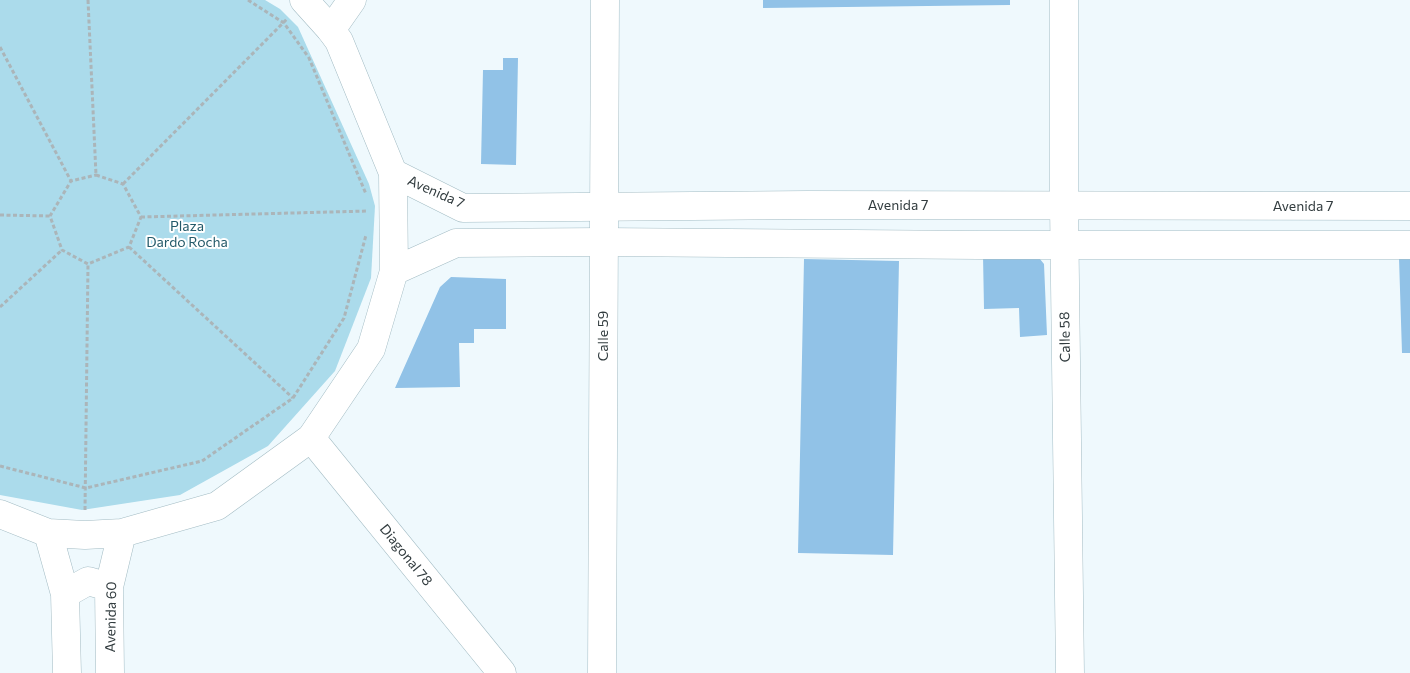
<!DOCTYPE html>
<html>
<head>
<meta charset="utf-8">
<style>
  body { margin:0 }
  canvas { display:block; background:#eff9fd }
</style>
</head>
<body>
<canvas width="1410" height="673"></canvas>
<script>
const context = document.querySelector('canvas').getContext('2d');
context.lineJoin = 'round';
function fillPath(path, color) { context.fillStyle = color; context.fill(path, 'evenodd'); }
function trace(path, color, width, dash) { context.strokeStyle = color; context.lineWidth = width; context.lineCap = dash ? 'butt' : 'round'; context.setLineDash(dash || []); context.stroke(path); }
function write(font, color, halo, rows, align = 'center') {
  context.font = font + ' Commissioner,sans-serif'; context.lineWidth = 4; context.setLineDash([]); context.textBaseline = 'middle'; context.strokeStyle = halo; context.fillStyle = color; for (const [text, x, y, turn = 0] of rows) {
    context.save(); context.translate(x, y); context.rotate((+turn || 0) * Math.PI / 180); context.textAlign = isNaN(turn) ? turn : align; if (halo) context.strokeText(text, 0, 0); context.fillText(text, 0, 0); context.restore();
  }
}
fillPath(new Path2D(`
  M 0,0 L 265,0 L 280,9 L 298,27 L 369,184 L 375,206 L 371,278 L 335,371 L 268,446 L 180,495 L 82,510 L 0,495 Z`), '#abdbeb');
fillPath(new Path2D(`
  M 763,0 L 1010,0 L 1010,5 L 763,8 Z
  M 503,58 L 518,58 L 516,165 L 481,164 L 483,70 L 503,70 Z
  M 1035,253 L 1044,264 L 1047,335 L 1020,337 L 1019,308 L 984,309 L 983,255 Z
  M 1399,258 L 1410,258 L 1410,353 L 1402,353 Z
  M 804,259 L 899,261 L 893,555 L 798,553 Z
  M 451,277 L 506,279 L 506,329 L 474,329 L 474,343 L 459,343 L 460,387 L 395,388 L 440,287 Z`), '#91c2e7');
const minor = new Path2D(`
  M 1064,0 L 1064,205 L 1070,673
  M 311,438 L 502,673
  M 602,673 L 605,0`);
const secondary = new Path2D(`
  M 331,30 L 352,0`);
const primary = new Path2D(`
  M 393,173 L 463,208 L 807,205 L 1410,206
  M 394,271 L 456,243 L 603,242 L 979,245 L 1410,245
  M 0,514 L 48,533 L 85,535 L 122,533 L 217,506 L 311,438 L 371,349 L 394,271 L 393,173 L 339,41 L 331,30 L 304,0
  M 48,533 L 65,594 L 67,673
  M 65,594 L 88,581 L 109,587
  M 110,673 L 109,587 L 122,533`);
trace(minor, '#a3bcc4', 29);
trace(secondary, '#a3bcc4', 29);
trace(primary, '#a3bcc4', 29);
trace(new Path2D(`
  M 88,0 L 96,175
  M 248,0 L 284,23 L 309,58 L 366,194
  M 0,47 L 71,181
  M 96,175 L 123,184 L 141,217 L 129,247 L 88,264 L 62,250 L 50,216 L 71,181 Z
  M 123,184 L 288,18
  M 0,215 L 50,216
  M 141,217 L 368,211
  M 129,247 L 293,398
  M 0,307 L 62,250
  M 0,466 L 86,488 L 202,461 L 293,398 L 344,318 L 366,235
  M 85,510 L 88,264`), '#abb5b9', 3, [4, 2.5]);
trace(minor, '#fff', 28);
trace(secondary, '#fff', 28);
trace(primary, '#fff', 28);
write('14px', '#323c3f', '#fff', [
  ["Avenida 7",436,192,24],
  ["Avenida 7",898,205],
  ["Avenida 7",1303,206],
  ["Calle 59",603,336,-90],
  ["Calle 58",1065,337,-91],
  ["Diagonal 78",406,555,51],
  ["Avenida 60",111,617,-89]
]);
write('14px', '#245a6a', '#fff', [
  ["Plaza",187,226],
  ["Dardo Rocha",187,242]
]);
</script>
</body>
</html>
